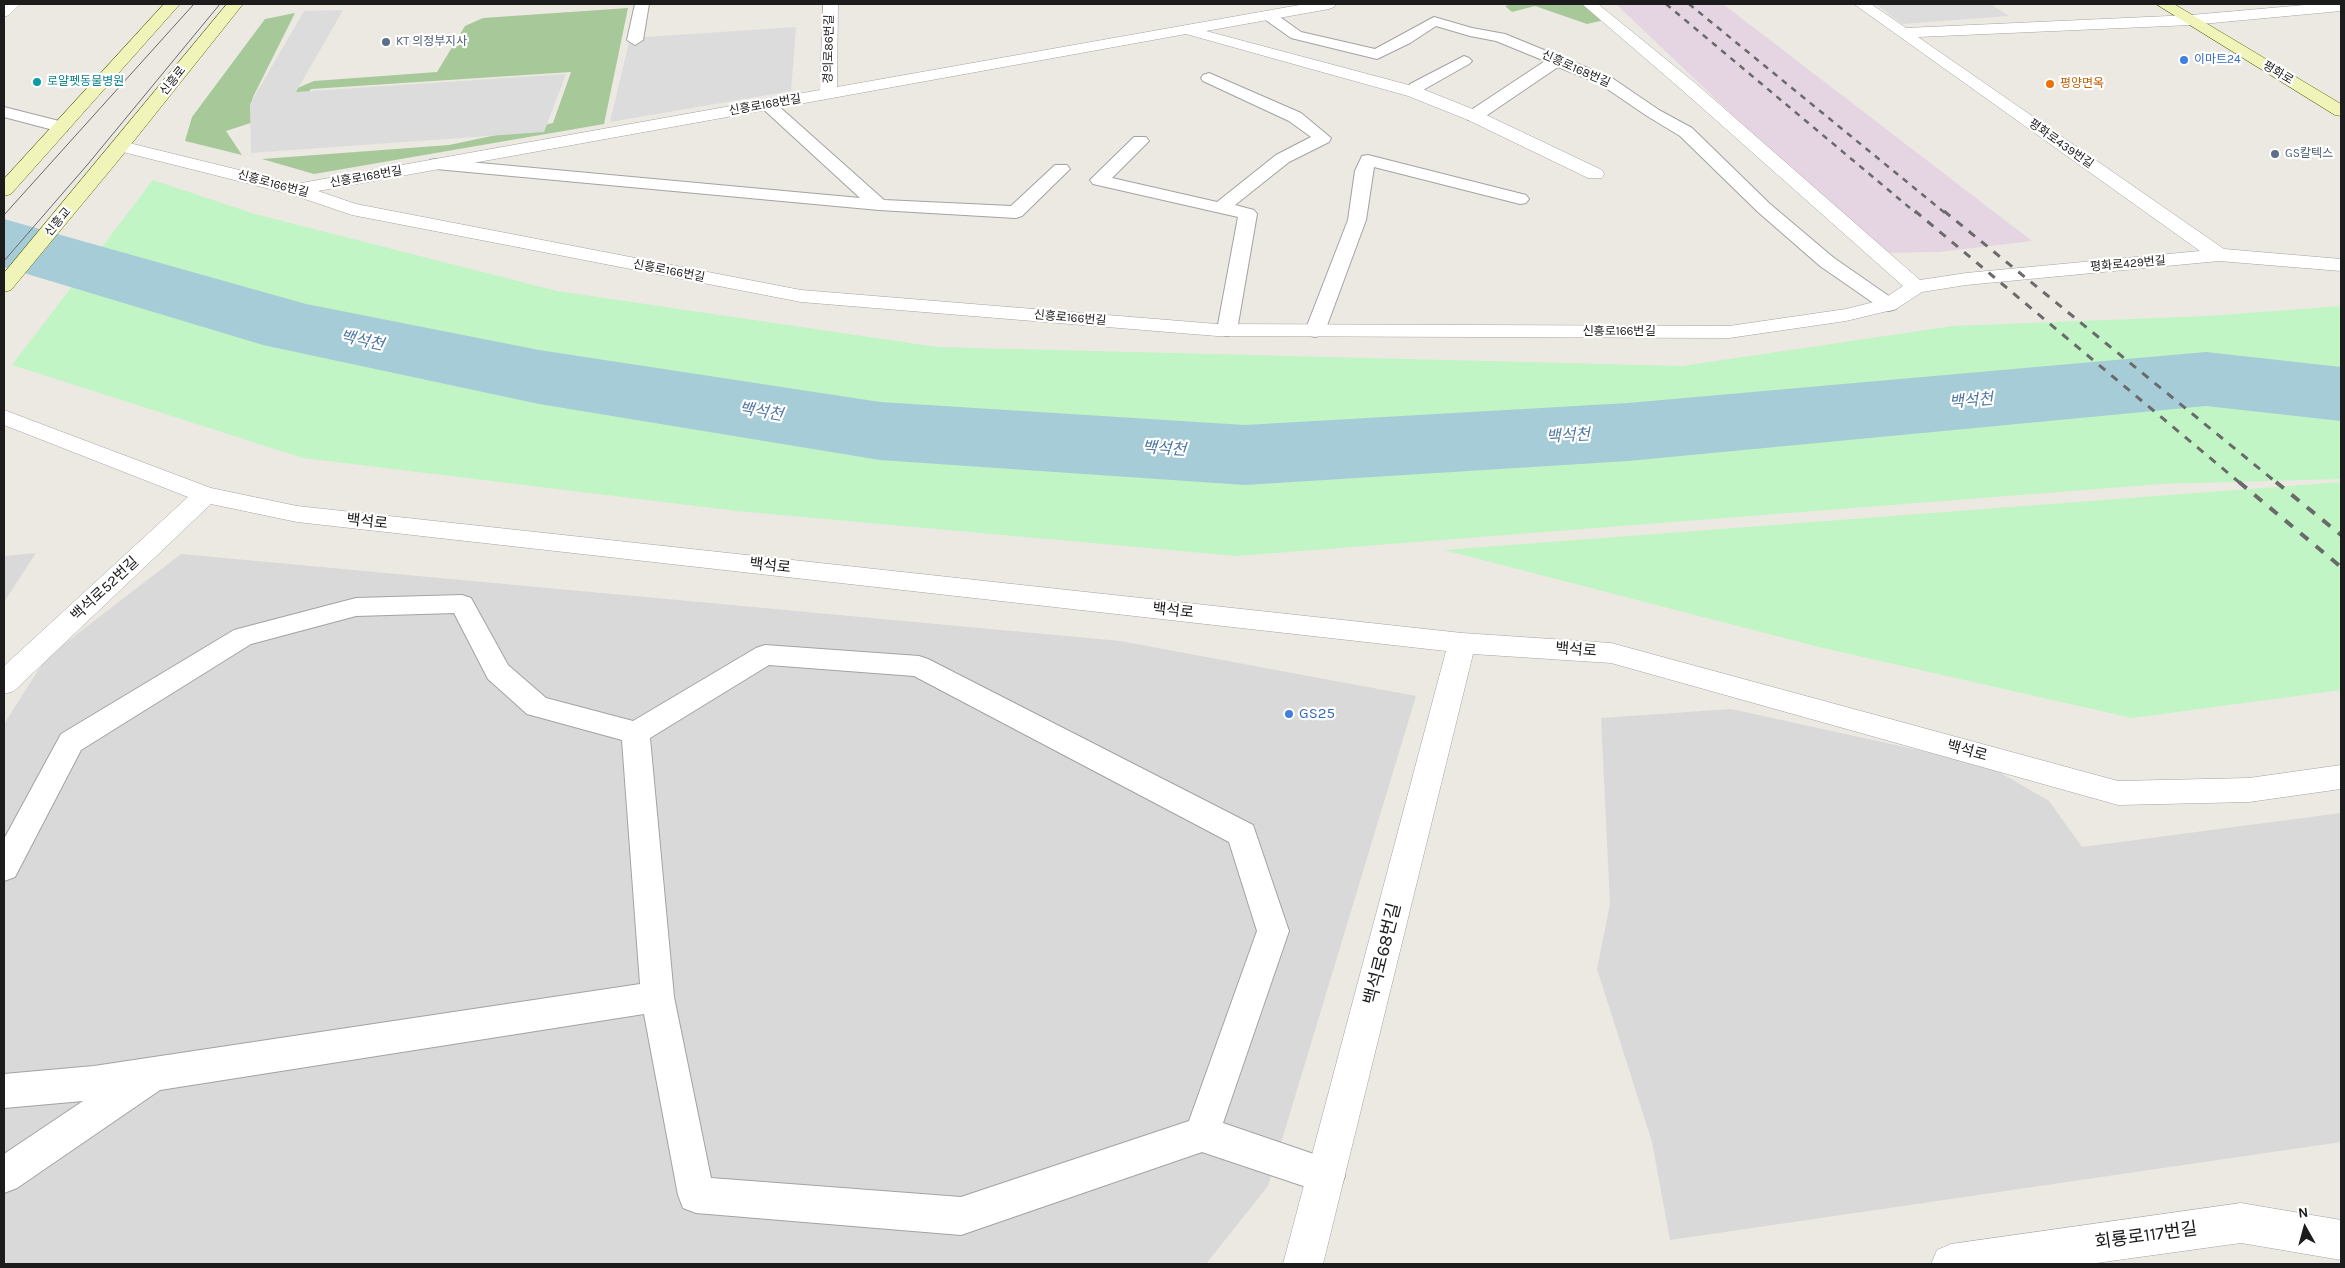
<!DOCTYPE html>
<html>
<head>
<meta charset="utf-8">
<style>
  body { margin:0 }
  #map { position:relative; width:2345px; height:1268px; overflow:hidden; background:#ece9e2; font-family:Karla,sans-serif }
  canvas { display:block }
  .frame { position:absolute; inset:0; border:5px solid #1c1c1c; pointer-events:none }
  .north { position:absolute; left:2280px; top:1203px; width:50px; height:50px; -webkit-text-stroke:4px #fff; paint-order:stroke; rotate:353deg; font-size:14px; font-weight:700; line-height:20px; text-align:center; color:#1c1c1c }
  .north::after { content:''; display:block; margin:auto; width:18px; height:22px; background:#1c1c1c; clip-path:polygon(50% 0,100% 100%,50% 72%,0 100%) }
</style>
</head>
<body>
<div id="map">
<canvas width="2345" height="1268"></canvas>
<div class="frame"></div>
<div class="north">N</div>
</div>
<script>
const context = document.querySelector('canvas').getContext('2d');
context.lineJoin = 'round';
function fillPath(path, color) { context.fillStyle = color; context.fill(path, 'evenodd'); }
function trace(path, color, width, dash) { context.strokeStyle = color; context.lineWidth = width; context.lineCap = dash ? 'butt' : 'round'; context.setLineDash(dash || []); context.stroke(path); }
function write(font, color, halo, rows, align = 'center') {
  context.font = font + ' Karla,"Noto Sans KR",sans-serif'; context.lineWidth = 4.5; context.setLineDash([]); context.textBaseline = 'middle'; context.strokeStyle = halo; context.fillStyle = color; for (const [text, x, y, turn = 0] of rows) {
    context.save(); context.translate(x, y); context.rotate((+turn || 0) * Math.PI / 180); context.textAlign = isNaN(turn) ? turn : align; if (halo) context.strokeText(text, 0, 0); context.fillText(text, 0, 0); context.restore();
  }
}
fillPath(new Path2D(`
  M 36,553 L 4,602 L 4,556 Z
  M 181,554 L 1120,641 L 1416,696 L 1268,1186 L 1206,1264 L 4,1264 L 4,724 L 46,658 Z
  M 1731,709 L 1987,765 L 2049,801 L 2082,847 L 2341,813 L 2341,1142 L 1670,1240 L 1652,1142 L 1597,969 L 1610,904 L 1601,718 Z`), '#dad9d9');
fillPath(new Path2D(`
  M 1616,4 L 1723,4 L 2032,241 L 1938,252 L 1877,253 Z`), '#e5d4e2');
fillPath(new Path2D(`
  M 1512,4 L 1585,4 L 1605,20 L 1587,24 L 1535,6 L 1512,12 L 1505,6 Z
  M 628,8 L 604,124 L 314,174 L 262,159 L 449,145 L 553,123 L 571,72 L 311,89 L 297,108 L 226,131 L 242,155 L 185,141 L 192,117 L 265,19 L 295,13 L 253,97 L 250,108 L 314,81 L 437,72 L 465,26 L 483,18 Z`), '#a7c999');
fillPath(new Path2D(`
  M 153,180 L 255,214 L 557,291 L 937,347 L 1682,366 L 1953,326 L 2208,316 L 2341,306 L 2341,479 L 2161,484 L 1236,556 L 737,511 L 303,458 L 12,365 Z
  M 2341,482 L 2341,690 L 2132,718 L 1819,647 L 1444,550 Z`), '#c1f5c5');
fillPath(new Path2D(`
  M 1876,4 L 1991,4 L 2009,16 L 1902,24 Z
  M 343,10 L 296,92 L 566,74 L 544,132 L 251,153 L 250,104 L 304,11 Z
  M 796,27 L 791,91 L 610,122 L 630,38 Z`), '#dcdcdc');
fillPath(new Path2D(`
  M 4,219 L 306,304 L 539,350 L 880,402 L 1245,425 L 1628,403 L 2206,352 L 2341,367 L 2341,421 L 2206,406 L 1628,461 L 1245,485 L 880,460 L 539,404 L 263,345 L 4,267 Z`), '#a5ccd7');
const lane = new Path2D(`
  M 635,4 L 649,4 L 643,40 L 635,45 L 627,40 Z
  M 1268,11 L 1273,12 L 1301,32 L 1375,49 L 1434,17 L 1472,28 L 1505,34 L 1612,78 L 1659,110 L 1692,128 L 1770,204 L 1834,258 L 1896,301 L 1899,305 L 1896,309 L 1889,311 L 1882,309 L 1820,266 L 1758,212 L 1680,136 L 1647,116 L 1600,84 L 1558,67 L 1480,120 L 1468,120 L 1466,116 L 1468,112 L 1545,61 L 1496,41 L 1470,36 L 1436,26 L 1410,43 L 1377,59 L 1291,38 L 1263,18 L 1261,15 Z
  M 1464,56 L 1469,58 L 1472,61 L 1469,64 L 1423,90 L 1420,95 L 1408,95 L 1406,92 L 1410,84 Z
  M 1209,73 L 1301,113 L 1331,138 L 1329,142 L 1289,162 L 1235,205 L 1254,210 L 1257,214 L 1237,330 L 1234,334 L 1227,336 L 1220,334 L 1217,330 L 1238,217 L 1093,184 L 1090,180 L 1134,137 L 1146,137 L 1149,141 L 1112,178 L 1217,202 L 1276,155 L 1311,137 L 1289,121 L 1203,81 L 1201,78 L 1203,75 Z
  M 768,100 L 774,102 L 884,200 L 1011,206 L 1055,165 L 1067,165 L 1070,169 L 1022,216 L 1016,218 L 879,210 L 436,169 L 430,168 L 427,164 L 430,160 L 436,159 L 860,198 L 762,108 L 760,105 L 762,102 Z
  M 4,107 L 67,123 L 69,127 L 67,131 L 61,132 L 4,117 Z
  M 1368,155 L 1526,195 L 1529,199 L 1526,203 L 1520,204 L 1374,167 L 1366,220 L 1325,331 L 1322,335 L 1315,337 L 1308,335 L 1305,331 L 1348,220 L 1355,171 L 1362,156 Z
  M 462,595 L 471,598 L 508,665 L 546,698 L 633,721 L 756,648 L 765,645 L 919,656 L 928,659 L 1253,825 L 1289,931 L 1223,1123 L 1340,1163 L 1345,1176 L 1340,1189 L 1327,1194 L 1202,1152 L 961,1235 L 696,1213 L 683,1208 L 678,1195 L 644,1014 L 160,1090 L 17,1188 L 4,1193 L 4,1154 L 83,1101 L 4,1108 L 4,1074 L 94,1066 L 640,984 L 622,740 L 527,714 L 488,679 L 454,613 L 356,616 L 251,644 L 81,750 L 15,877 L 4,881 L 4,839 L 61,734 L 234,630 L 356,598 ZM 769,665 L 914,676 L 1229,842 L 1257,931 L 1189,1121 L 961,1197 L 711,1178 L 674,997 L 650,738 Z`);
const street = new Path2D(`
  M 4,4 L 20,4 L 9,15 L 4,17 Z
  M 823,4 L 838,4 L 837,87 L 1305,4 L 1336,4 L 1334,7 L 1329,9 L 1206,31 L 1420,88 L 1480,112 L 1602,170 L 1604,174 L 1602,178 L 1588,178 L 1468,120 L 1408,96 L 1186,34 L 318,191 L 356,204 L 801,290 L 1217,324 L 1729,326 L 1846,309 L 1882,300 L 1903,286 L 1682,90 L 1582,4 L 1598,4 L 1694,82 L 1920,280 L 1966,273 L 2200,251 L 1854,4 L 1871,4 L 1906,28 L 2191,15 L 2316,4 L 2341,4 L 2341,11 L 2191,25 L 1918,37 L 2224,249 L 2341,259 L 2341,271 L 2219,261 L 1966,285 L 1922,292 L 1896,309 L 1846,321 L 1729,338 L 1217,336 L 801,302 L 352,215 L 290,194 L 115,150 L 112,146 L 115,142 L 121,141 L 296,184 L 820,90 Z
  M 4,410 L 211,488 L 297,506 L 1462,633 L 1611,643 L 2118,781 L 2249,778 L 2341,765 L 2341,789 L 2249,802 L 2118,805 L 1611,663 L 1473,654 L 1323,1264 L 1283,1264 L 1446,651 L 297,522 L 211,504 L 14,691 L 4,694 L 4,666 L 188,497 L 4,425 Z
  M 2241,1203 L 2341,1220 L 2341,1260 L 2241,1243 L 2089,1264 L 1931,1264 L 1937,1250 L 1951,1244 Z`);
const secondary = new Path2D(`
  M 164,4 L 180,4 L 11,194 L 4,196 L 4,179 Z
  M 227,4 L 243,4 L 117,162 L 11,290 L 4,292 L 4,273 Z
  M 2156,4 L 2174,4 L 2341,104 L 2341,116 L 2335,115 Z`);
trace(lane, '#a3a3a3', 2);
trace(street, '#a3a3a3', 1);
trace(secondary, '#5e690c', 1);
fillPath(lane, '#fff');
fillPath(street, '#fff');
fillPath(secondary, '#f1f4b8');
trace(new Path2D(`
  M 4,215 L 194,4
  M 4,261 L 88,164 L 220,4`), '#6a6a6a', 1);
trace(new Path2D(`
  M 1666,4 L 1916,213
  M 1689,4 L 1945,213`), '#6a6a6a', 2.5, [6, 6]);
trace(new Path2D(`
  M 1915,211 L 2240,483
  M 1944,211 L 2277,483`), '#6a6a6a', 3, [8, 8]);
trace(new Path2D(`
  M 2239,482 L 2341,567
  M 2276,482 L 2341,535`), '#6a6a6a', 4, [10, 10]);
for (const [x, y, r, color] of [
  [386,42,5,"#5c6f8a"],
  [2184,60,5,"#3f7fe0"],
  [37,82,5,"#0f9aa8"],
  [2050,84,5,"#e8710a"],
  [2275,154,5,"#5c6f8a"],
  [1289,714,5,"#3f7fe0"]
]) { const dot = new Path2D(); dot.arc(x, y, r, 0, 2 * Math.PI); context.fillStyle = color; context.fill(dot); trace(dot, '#fff', 2); }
write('12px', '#4e5e75', '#fff', [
  ["KT 의정부지사",396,42],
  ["GS칼텍스",2285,154]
], 'left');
write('12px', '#1c1c1c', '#fff', [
  ["경의로86번길",829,49,-89],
  ["신흥로168번길",1576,69,24],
  ["평화로",2278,73,31],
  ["신흥로",173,81,-51],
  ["신흥로168번길",765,105,-10],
  ["평화로439번길",2061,144,35],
  ["신흥로168번길",366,177,-10],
  ["신흥로166번길",273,184,15],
  ["신흥교",58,222,-50],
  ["평화로429번길",2128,264,-5],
  ["신흥로166번길",669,271,11],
  ["신흥로166번길",1070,318,5],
  ["신흥로166번길",1619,332]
]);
write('12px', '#366cbe', '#fff', [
  ["이마트24",2194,60]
], 'left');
write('12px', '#0d838f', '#fff', [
  ["로얄펫동물병원",47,82]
], 'left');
write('12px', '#c56008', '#fff', [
  ["평양면옥",2060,84]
], 'left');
write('15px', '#1c1c1c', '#fff', [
  ["백석로",367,522,6],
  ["백석로",770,566,6],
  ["백석로52번길",105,589,-43],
  ["백석로",1173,611,6],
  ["백석로",1576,650,4],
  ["백석로",1967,751,15]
]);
write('15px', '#366cbe', '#fff', [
  ["GS25",1299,714]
], 'left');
write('italic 16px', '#5079a4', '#fff', [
  ["백석천",362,341,12],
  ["백석천",1971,401,-5],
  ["백석천",761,412,9],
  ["백석천",1568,436,-3],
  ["백석천",1164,449,4]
]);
write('18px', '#1c1c1c', '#fff', [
  ["백석로68번길",1383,954,-76],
  ["회룡로117번길",2146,1236,-8]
]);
</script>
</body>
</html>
